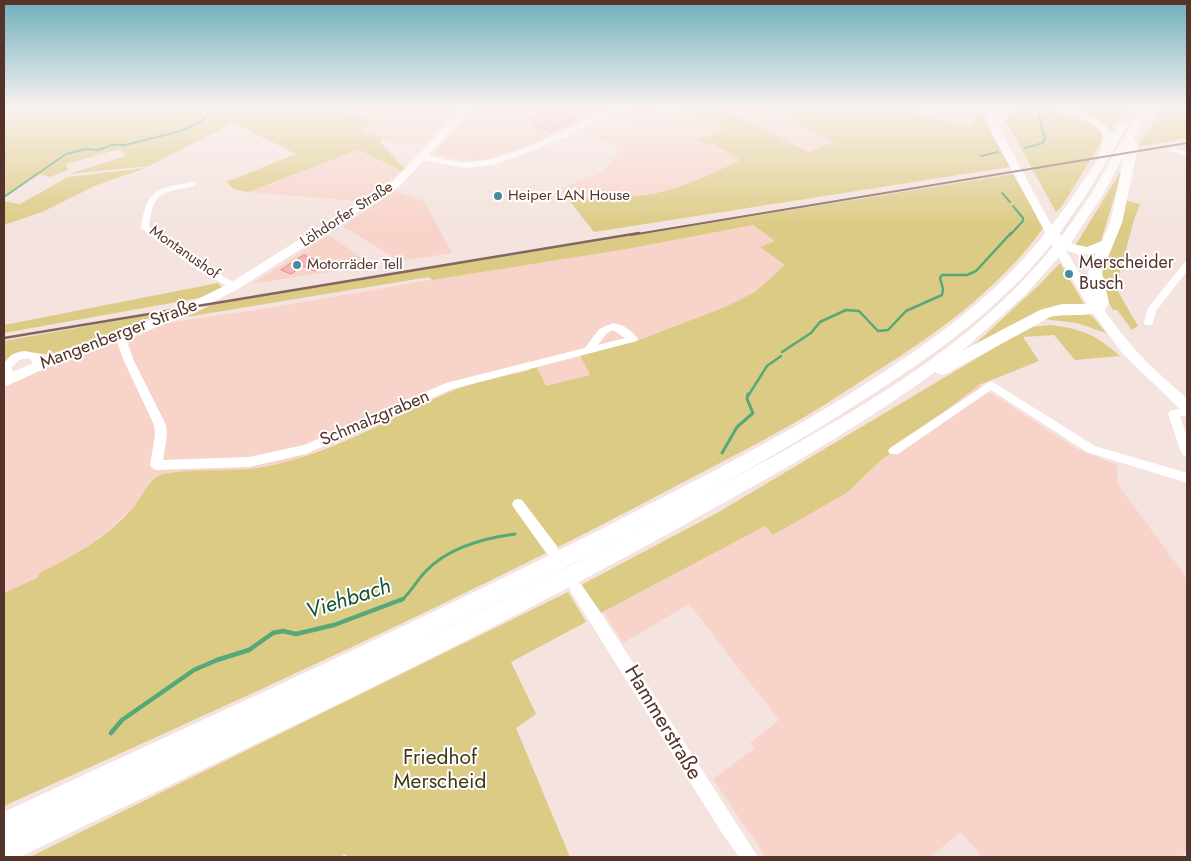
<!DOCTYPE html>
<html>
<head>
<meta charset="utf-8">
<style>
  body { margin:0 }
  #map { position:relative; width:1191px; height:861px; overflow:hidden; background:#f4e3de; font-family:Jost,sans-serif }
  canvas { display:block }
  .frame { position:absolute; inset:0; border:5px solid #53332a; pointer-events:none }
</style>
</head>
<body>
<div id="map">
<canvas width="1191" height="861"></canvas>
<div class="frame"></div>
</div>
<script>
const context = document.querySelector('canvas').getContext('2d');
context.lineJoin = 'round';
function fillPath(path, color) { context.fillStyle = color; context.fill(path, 'evenodd'); }
function trace(path, color, width, dash) { context.strokeStyle = color; context.lineWidth = width; context.lineCap = dash ? 'butt' : 'round'; context.setLineDash(dash || []); context.stroke(path); }
function write(font, color, halo, rows, align = 'center') {
  context.font = font + ' Jost,sans-serif'; context.lineWidth = 4; context.setLineDash([]); context.textBaseline = 'middle'; context.strokeStyle = halo; context.fillStyle = color; for (const [text, x, y, turn = 0] of rows) {
    context.save(); context.translate(x, y); context.rotate((+turn || 0) * Math.PI / 180); context.textAlign = isNaN(turn) ? turn : align; if (halo) context.strokeText(text, 0, 0); context.fillText(text, 0, 0); context.restore();
  }
}
fillPath(new Path2D(`
  M 351,108 L 457,108 L 425,144 L 380,141 L 382,137 L 361,133 L 374,118 L 346,113 Z
  M 477,108 L 604,108 L 606,109 L 525,147 L 484,160 L 473,161 L 437,154 L 436,151 L 452,132 Z
  M 633,108 L 649,108 L 667,117 L 694,108 L 767,108 L 833,142 L 770,166 L 691,183 L 655,194 L 634,197 L 568,199 L 561,188 L 603,172 L 620,150 L 585,130 L 591,127 L 625,127 L 629,125 L 635,109 Z
  M 358,150 L 403,171 L 359,201 L 248,192 Z
  M 395,191 L 424,201 L 452,253 L 399,261 L 343,226 Z
  M 753,225 L 776,241 L 761,247 L 785,265 L 755,292 L 725,307 L 642,339 L 581,355 L 590,375 L 546,387 L 537,367 L 530,369 L 530,370 L 463,387 L 374,427 L 291,461 L 241,470 L 171,472 L 158,476 L 133,508 L 107,531 L 73,557 L 39,573 L 37,578 L 4,593 L 4,387 L 54,363 L 140,335 L 166,323 L 263,309 L 424,281 L 627,249 Z
  M 328,235 L 373,265 L 252,284 Z
  M 979,385 L 1075,448 L 1117,465 L 1118,485 L 1187,578 L 1187,850 L 1181,857 L 982,857 L 961,832 L 930,857 L 766,857 L 713,779 L 754,749 L 750,743 L 779,720 L 689,604 L 623,643 L 604,612 L 765,526 L 848,492 L 879,462 Z`), '#f8d3c9');
fillPath(new Path2D(`
  M 4,108 L 351,108 L 346,113 L 374,117 L 361,133 L 382,136 L 380,142 L 405,169 L 403,171 L 358,150 L 248,192 L 234,189 L 226,182 L 296,154 L 233,123 L 149,166 L 69,174 L 126,156 L 120,149 L 66,164 L 68,170 L 50,177 L 40,174 L 4,196 Z
  M 694,108 L 720,108 L 808,152 L 833,142 L 773,111 L 780,108 L 913,108 L 914,113 L 970,126 L 981,110 L 1010,167 L 594,232 L 568,199 C 596,198 625,199 653,194 C 684,188 712,173 741,160 L 711,143 L 707,145 L 698,140 L 726,130 L 703,119 L 700,120 L 689,114 L 679,118 L 674,115 Z
  M 1021,108 C 1043,110 1096,111 1104,138 L 1062,206 L 1056,212 L 1006,121 L 1006,113 Z
  M 1042,108 L 1081,110 L 1125,108 L 1110,132 L 1093,118 Z
  M 1162,108 L 1187,108 L 1187,138 L 1137,147 Z
  M 1124,166 L 1100,244 L 1089,249 L 1075,246 Z
  M 146,168 L 97,185 L 42,212 L 4,225 L 4,201 L 20,204 L 68,177 Z
  M 1013,174 L 1044,227 C 998,291 932,337 866,378 C 842,393 819,409 794,423 C 761,442 727,459 693,477 C 469,597 236,701 4,806 L 4,593 L 37,578 L 39,573 C 73,557 107,537 132,509 C 141,499 147,483 158,476 C 172,468 235,472 256,468 C 327,458 394,415 460,388 C 482,379 507,376 530,370 L 530,368 L 537,367 L 546,386 L 590,375 L 580,355 L 642,339 L 725,307 L 755,292 L 785,265 L 760,247 L 775,241 L 753,225 L 627,249 L 432,280 L 429,277 L 186,317 L 216,303 Z
  M 1125,200 L 1140,204 L 1133,223 L 1116,288 L 1138,326 L 1132,330 L 1117,310 L 1113,310 L 1100,287 L 1099,275 Z
  M 1060,263 L 1084,304 C 1042,303 1009,327 973,346 L 1039,285 Z
  M 218,283 L 223,288 L 199,298 L 4,333 L 4,325 Z
  M 166,312 C 129,325 91,342 53,353 C 35,358 19,340 4,364 L 4,341 Z
  M 1057,313 L 1089,314 L 1093,317 L 1106,333 L 1077,323 L 1043,319 Z
  M 1051,325 C 1085,330 1094,334 1120,356 L 1075,360 L 1054,335 L 1023,337 L 1039,361 L 979,385 L 879,462 L 848,492 L 773,535 L 765,526 L 601,613 L 581,585 L 717,513 L 999,345 L 1033,327 Z
  M 568,592 L 586,622 L 511,662 L 536,714 L 516,728 L 570,857 L 347,857 L 345,854 L 340,857 L 30,857 Z`), '#dccb84');
trace(new Path2D(`
  M 1025,148 L 1043,143 L 1045,139 L 1039,115
  M 981,156 L 998,152
  M 1002,193 L 1010,202
  M 4,197 L 66,154 L 86,149 L 98,150 L 112,145 L 125,145 L 181,131 L 202,121 L 213,108
  M 1010,235 L 1023,221 L 1023,218 L 1013,206`), '#57a879', 2);
trace(new Path2D(`
  M 782,352 L 811,333 L 820,322 L 846,310 L 859,311 L 878,331 L 888,330 L 906,311 L 942,295 L 943,289 L 940,278 L 942,275 L 967,275 L 976,271 L 1011,233
  M 748,396 L 767,366 L 781,356`), '#57a879', 2.5);
trace(new Path2D(`
  M 722,453 L 737,427 L 753,413 L 747,399 L 748,394
  M 401,601 C 411,592 417,580 426,571 C 448,548 485,538 515,534`), '#57a879', 3);
trace(new Path2D(`
  M 111,733 L 122,720 L 194,670 L 217,660 L 249,650 L 273,633 L 283,631 L 296,634 L 334,625 L 403,599`), '#57a879', 4.5);
const building = new Path2D(`
  M 550,108 L 577,108 L 565,113 L 578,120 L 549,132 L 531,122 L 536,114 Z
  M 304,255 L 325,264 L 314,271 L 303,266 L 291,274 L 281,270 Z`);
fillPath(building, '#f8b4b6');
trace(building, '#e18f93', 1);
fillPath(new Path2D(`
  M 1171,147 L 1187,152 L 1187,156 L 1171,151 Z
  M 192,182 L 195,182 L 195,186 C 162,193 153,190 149,227 L 200,264 L 237,284 L 237,288 L 231,288 L 194,268 L 141,228 C 146,190 156,188 192,182 Z
  M 1187,262 L 1187,271 L 1156,311 L 1152,325 L 1146,325 L 1144,323 L 1148,308 L 1184,263 Z
  M 613,323 C 624,325 631,330 638,339 L 637,341 L 453,389 L 306,454 L 249,467 L 156,470 L 152,468 L 150,465 L 155,435 L 154,425 L 124,361 L 115,336 L 120,333 L 125,336 L 134,361 L 166,425 L 167,435 L 163,460 L 249,457 L 304,445 L 446,383 L 585,348 L 599,329 ZM 613,330 L 625,338 L 598,345 L 606,334 Z
  M 24,351 L 39,354 L 45,364 L 40,368 L 36,367 L 29,358 L 19,360 L 12,367 L 14,380 L 13,383 L 5,383 L 4,363 L 11,355 Z
  M 991,381 L 1095,446 L 1187,473 L 1187,483 L 1087,452 L 991,390 L 898,454 L 890,454 L 888,451 L 890,448 Z
  M 1187,407 L 1187,415 L 1180,417 L 1187,436 L 1187,457 L 1183,455 L 1181,452 L 1168,414 L 1170,411 Z
  M 518,499 L 522,500 L 557,546 L 558,550 L 557,554 L 552,556 L 547,554 L 514,508 L 512,504 L 514,500 Z
  M 576,582 L 581,584 L 603,616 L 758,857 L 739,857 L 720,830 L 571,592 L 569,588 L 571,584 Z`), '#fff');
fillPath(new Path2D(`
  M 610,108 L 619,108 L 564,138 L 494,165 L 464,168 L 423,160 L 419,157 L 423,154 C 436,157 451,162 465,162 C 507,163 572,127 610,108 Z`), '#fff');
fillPath(new Path2D(`
  M 463,108 L 472,108 L 401,185 L 238,289 L 182,318 L 64,360 L 4,387 L 4,376 L 54,354 L 172,312 L 230,283 L 393,181 Z
  M 984,108 L 992,108 L 999,128 C 1040,202 1077,281 1132,346 C 1148,365 1169,382 1187,399 L 1187,412 L 1182,411 L 1123,354 L 1092,312 L 1059,258 L 989,128 Z`), '#fff');
fillPath(new Path2D(`
  M 1005,108 C 1041,108 1088,101 1113,133 L 1118,124 L 1126,124 L 1127,126 L 1090,189 L 1059,234 L 1062,236 L 1090,196 L 1141,108 L 1151,108 L 1133,139 L 1137,142 L 1138,147 L 1122,223 L 1102,272 L 1109,303 L 1105,310 C 1089,318 1067,313 1050,317 L 948,373 L 942,375 L 935,372 C 850,434 756,485 664,536 C 454,652 236,753 20,857 L 4,857 L 4,812 C 206,718 409,627 607,526 C 724,466 844,406 949,326 C 1002,286 1047,238 1083,181 C 1088,173 1097,163 1100,153 C 1102,149 1101,140 1103,134 C 1084,111 1036,104 1009,113 L 1003,124 L 995,124 L 994,122 L 1001,109 ZM 1124,156 L 1110,223 L 1102,241 L 1087,247 L 1072,244 L 1071,243 L 1102,196 ZM 1053,242 L 1055,244 C 969,352 841,420 721,485 C 621,540 520,592 417,642 C 554,574 692,505 822,426 C 906,374 992,320 1053,242 ZM 1065,250 L 1080,255 L 1096,253 L 1088,272 L 1094,304 L 1062,304 L 1040,310 L 962,351 L 1026,294 Z`), '#fff');
trace(new Path2D(`
  M 631,235 L 1187,143`), '#83675f', 2);
trace(new Path2D(`
  M 4,338 L 639,233`), '#83675f', 2.5);
const sky = context.createLinearGradient(0, 0, 0, 228);
sky.addColorStop(0, '#6eafbc');
sky.addColorStop(0.47, '#faf2f0');
sky.addColorStop(1, '#faf2f000');
context.fillStyle = sky;
context.fillRect(0, 0, 1191, 228);
for (const [x, y, r, color] of [
  [498,196,5,"#488b9c"],
  [297,265,5,"#488b9c"],
  [1069,274,5,"#488b9c"]
]) { const dot = new Path2D(); dot.arc(x, y, r, 0, 2 * Math.PI); context.fillStyle = color; context.fill(dot); trace(dot, '#fff', 2); }
write('15px', '#53332a', '#fff', [
  ["Heiper LAN House",508,196],
  ["Motorräder Tell",307,265]
], 'left');
write('15px', '#53332a', '#fff', [
  ["Löhdorfer Straße",347,215,-33],
  ["Montanushof",184,253,35]
]);
write('18px', '#53332a', '#fff', [
  ["Merscheider",1079,264],
  ["Busch",1079,285]
], 'left');
write('18px', '#53332a', '#fff', [
  ["Mangenberger Straße",119,335,-21],
  ["Schmalzgraben",375,419,-23]
]);
write('21px', '#53332a', '#fff', [
  ["Hammerstraße",662,723,59]
]);
write('21px', '#403813', '#fff', [
  ["Friedhof",440,759],
  ["Merscheid",440,783]
]);
write('italic 22px', '#165334', '#fff', [
  ["Viehbach",349,600,-18]
]);
</script>
</body>
</html>
